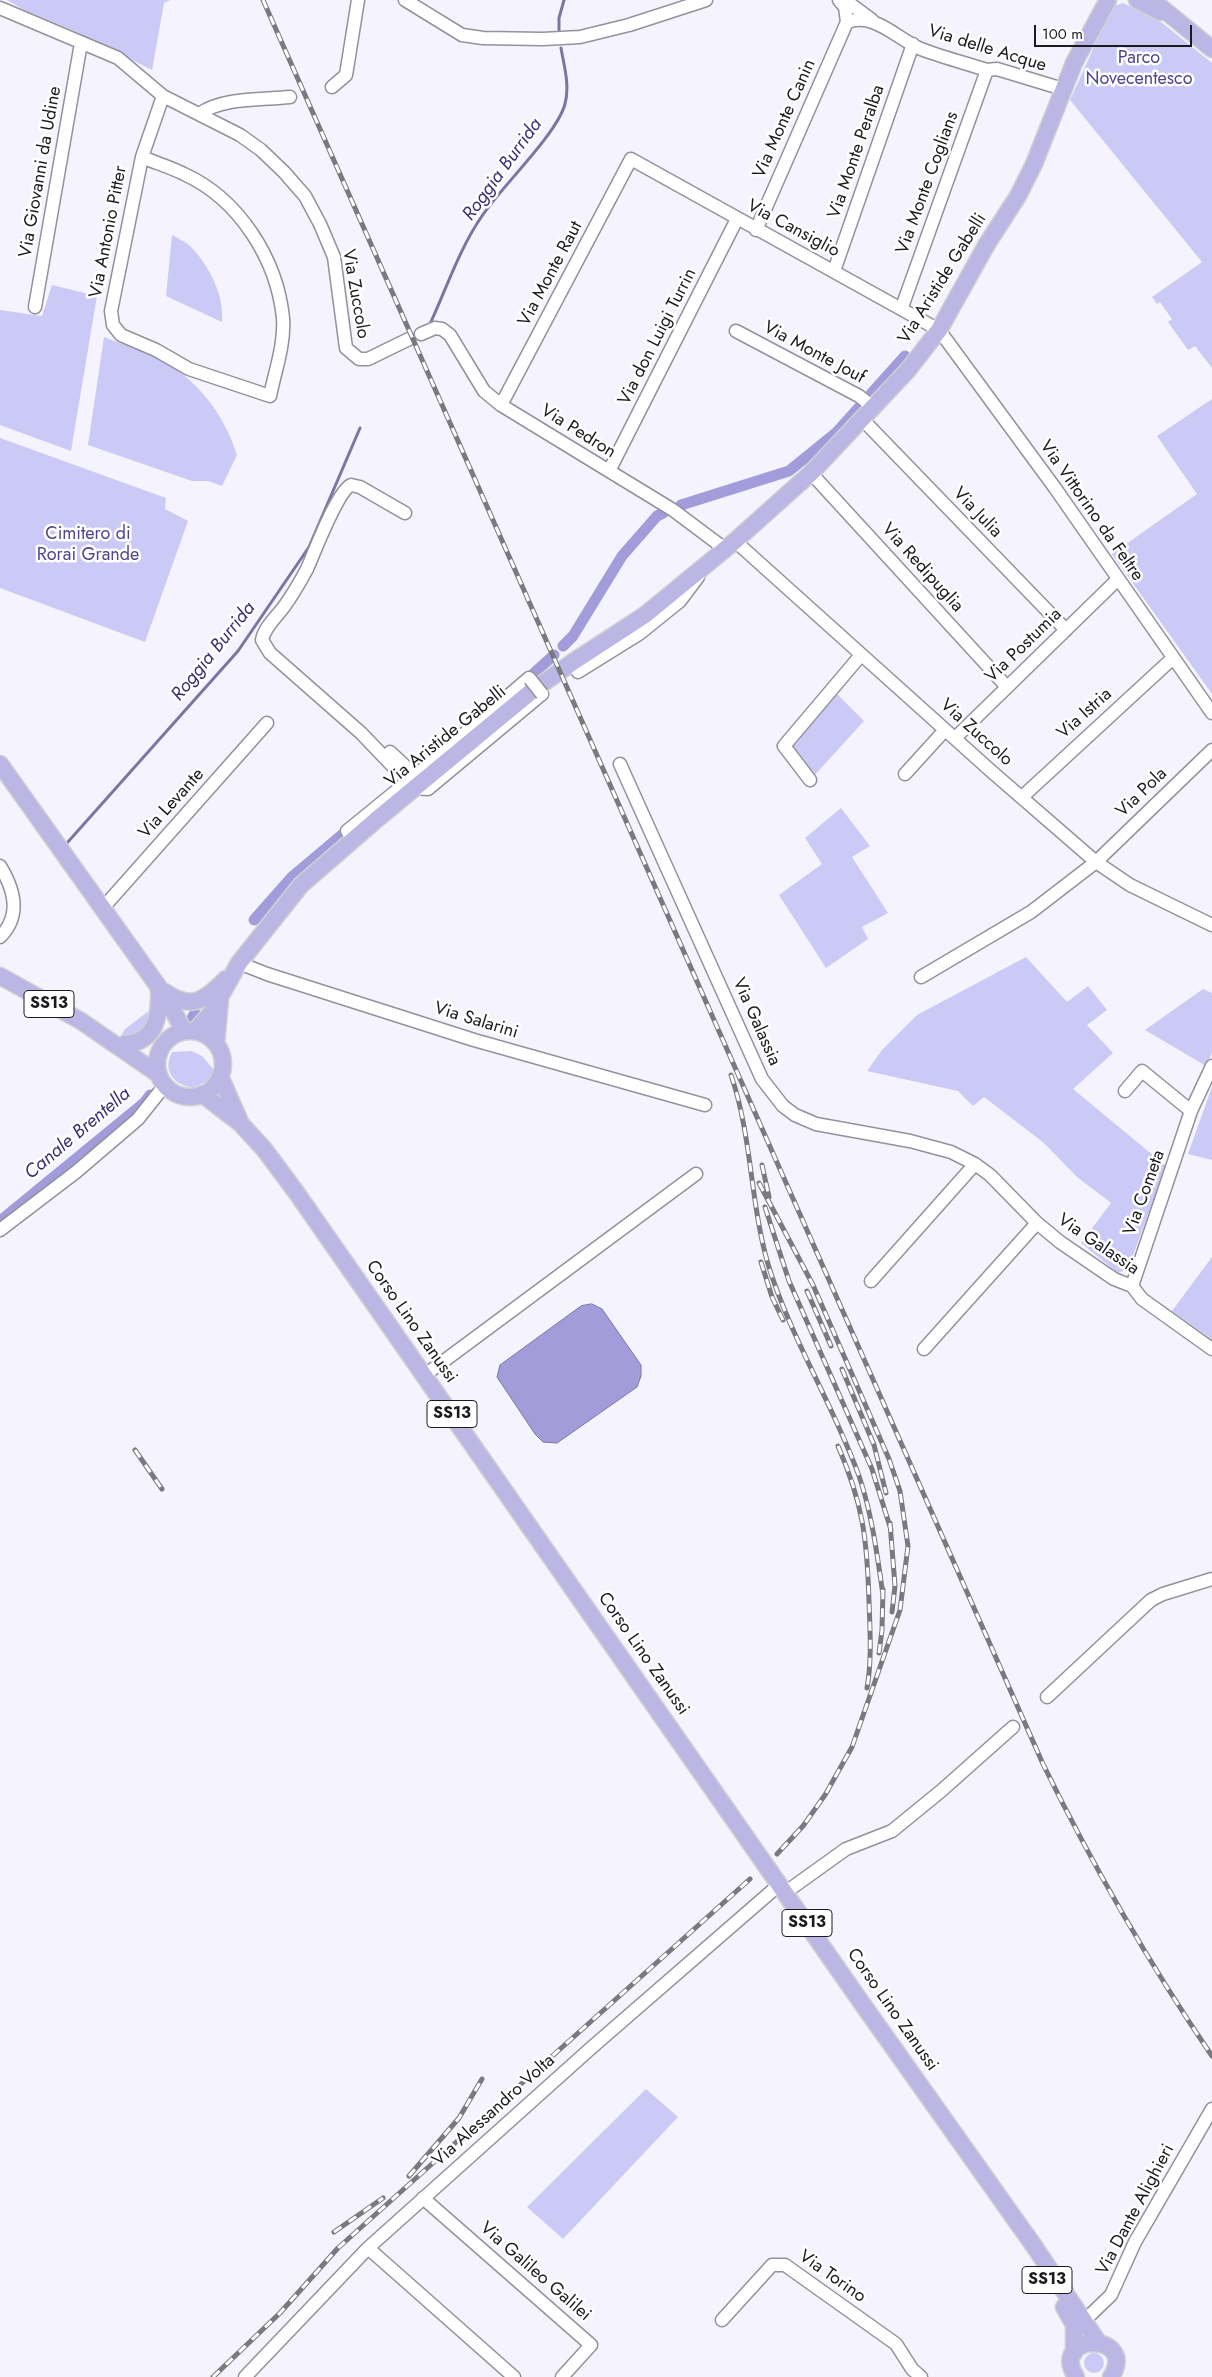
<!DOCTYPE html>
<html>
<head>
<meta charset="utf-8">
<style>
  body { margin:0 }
  #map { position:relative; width:1212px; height:2377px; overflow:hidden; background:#f5f4fe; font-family:Jost,sans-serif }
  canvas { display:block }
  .scale { position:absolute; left:1034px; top:25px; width:158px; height:22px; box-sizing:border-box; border:2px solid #1b1b1f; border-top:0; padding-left:6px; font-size:15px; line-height:18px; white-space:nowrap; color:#1b1b1f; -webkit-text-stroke:4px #fff; paint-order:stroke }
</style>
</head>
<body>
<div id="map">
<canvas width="1212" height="2377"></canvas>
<div class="scale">100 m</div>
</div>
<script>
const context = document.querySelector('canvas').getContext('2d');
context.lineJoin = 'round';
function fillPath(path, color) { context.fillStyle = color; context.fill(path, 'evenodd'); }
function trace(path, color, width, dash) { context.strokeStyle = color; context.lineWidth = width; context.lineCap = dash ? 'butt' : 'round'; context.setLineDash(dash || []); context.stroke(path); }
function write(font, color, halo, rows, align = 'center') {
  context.font = font + ' Jost,sans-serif'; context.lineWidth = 5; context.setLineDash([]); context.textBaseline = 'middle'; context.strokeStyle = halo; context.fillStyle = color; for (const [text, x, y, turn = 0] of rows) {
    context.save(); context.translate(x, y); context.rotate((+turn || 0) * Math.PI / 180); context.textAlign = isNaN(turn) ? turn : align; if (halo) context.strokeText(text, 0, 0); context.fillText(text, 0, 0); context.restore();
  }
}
fillPath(new Path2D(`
  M 7,0 L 170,0 L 164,3 L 152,70 L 70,29 L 24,10 Z
  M 1123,3 L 1161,22 L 1212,63 L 1212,368 L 1195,346 L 1188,350 L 1168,322 L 1172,319 L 1160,302 L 1157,304 L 1152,297 L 1202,262 L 1070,100 L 1108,16 L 1114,6 Z
  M 172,235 C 177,238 184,241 189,245 C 208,263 225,296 222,322 L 166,296 Z
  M 52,285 L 97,296 L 71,451 L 0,425 L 0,310 L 42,316 Z
  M 104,337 C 121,344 139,349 155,357 C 195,376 224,413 237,455 L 222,486 L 208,481 L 192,481 L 88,445 Z
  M 1212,399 L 1212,694 L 1112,554 L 1197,494 L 1157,436 Z
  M 0,438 L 166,498 L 165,509 L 188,521 L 145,642 L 0,588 Z
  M 835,692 L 864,721 L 813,777 L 788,746 Z
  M 841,808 L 870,846 L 852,857 L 888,913 L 862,927 L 868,939 L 826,968 L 779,895 L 822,864 L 805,838 Z
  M 1026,957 L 1067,1002 L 1088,986 L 1107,1010 L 1087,1025 L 1113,1053 L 1073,1089 L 1166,1166 L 1128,1269 L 1118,1273 L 1081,1243 L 1111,1203 L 1077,1177 L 1044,1143 L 984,1097 L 973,1106 L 958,1091 L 867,1071 L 882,1050 L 917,1015 Z
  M 1203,989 L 1212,993 L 1212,1053 L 1206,1066 L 1145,1030 Z
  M 154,1007 L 143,1033 L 129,1037 L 120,1037 L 125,1029 Z
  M 192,1051 L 202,1056 L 214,1070 L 209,1080 L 193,1088 C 174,1085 162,1071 172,1052 Z
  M 1212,1087 L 1212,1160 L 1188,1154 Z
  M 1212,1257 L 1212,1339 L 1172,1311 Z
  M 646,2089 L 678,2117 L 563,2239 L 527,2207 Z
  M1084 2363a10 10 0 1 1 20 0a10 10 0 1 1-20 0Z`), '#cbc9f5');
const water = new Path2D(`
  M 592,1304 L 602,1309 L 641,1365 L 641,1376 L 637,1387 L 557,1443 L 543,1442 L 535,1434 L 497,1377 L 500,1365 L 581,1306 Z`);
fillPath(water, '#a29dda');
trace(water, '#7a76a2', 1);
trace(new Path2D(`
  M 559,30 L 559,18 L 564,0
  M 429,326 C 446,290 459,249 482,216 C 502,186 557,134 565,104 C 570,85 564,66 561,48
  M 67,843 L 238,651 L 309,547 L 360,428`), '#7a76a2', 3);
trace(new Path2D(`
  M 681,505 L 789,471 L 837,432 L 905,356
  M 563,646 L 573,636 L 622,556 L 657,516 L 663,513
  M 534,673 L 554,655
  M 254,920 L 292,877 L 343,834
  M 191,1020 L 195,1013
  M 0,1221 L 144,1103 L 150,1095`), '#a29dda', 11);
const minor = new Path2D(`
  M 405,0 L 462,35 L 483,38 L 543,39 L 580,37 L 629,25 L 706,0
  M 845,0 L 872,20
  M 0,8 L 118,58 L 163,96 L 240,135 L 261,150 L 284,172 L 305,196 L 320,224 L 334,257 L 346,348 L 359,359 L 368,359 L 409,339
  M 847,22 C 875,12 897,39 921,49 C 942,57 965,63 987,70 L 997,69 L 1063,89
  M 332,87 L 346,75 L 358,0
  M 199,114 C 223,97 262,100 290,97
  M 142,157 C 156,163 170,167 184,174 C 239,199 277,259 283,318 C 285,344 275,371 270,396 L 189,369 L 156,350 L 121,335 L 113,325 L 111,311 L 142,157 L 163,96
  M 756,230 L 847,22 L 845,7 L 839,0
  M 834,271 L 913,44
  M 35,307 L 81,43
  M 902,307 L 987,70
  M 736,331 L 859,396 L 874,408
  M 421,334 L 435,328 L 442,329 L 450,335 L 484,391 L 501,405 L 673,510 L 725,549
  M 501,405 L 631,159 L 939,330 L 1055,488 L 1212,713
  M 863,420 L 1066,630
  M 609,471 L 737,219
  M 811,473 L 1007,687
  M 405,513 L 360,487 L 351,485 C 337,492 315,551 307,569 C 300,582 292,596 283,608 C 276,617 264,628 262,640 L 270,653 L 361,733 L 408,782
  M 735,541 L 991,771 L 1096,862 L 1130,885 L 1212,925
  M 578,672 L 639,634 L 680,601 L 698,577
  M 955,738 L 1117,580
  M 390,752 L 421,781
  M 620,764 L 762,1079 L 783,1106 L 795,1115 L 816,1124 L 910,1141 L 951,1152 L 975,1164 L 990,1175 L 1037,1223 L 1060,1242 L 1114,1279 L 1132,1286 L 1142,1299 L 1212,1349
  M 905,774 L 945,730
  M 810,780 L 784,746 L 861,655
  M 414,788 L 428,789 L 542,694
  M 1022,797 L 1173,658
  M 353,839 L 347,831 L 422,770 L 529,678 L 530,679
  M 0,866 C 14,889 22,915 0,937
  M 102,909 L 267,723
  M 239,963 L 267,974 L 474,1040 L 705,1105
  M 921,977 L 1031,912 L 1096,862 L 1212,750
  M 1125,1091 L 1142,1071 L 1191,1111
  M 0,1230 L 76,1172 L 138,1119 L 165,1085
  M 871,1281 L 975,1164
  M 1132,1286 L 1191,1111 L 1212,1066
  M 924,1349 L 1037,1223
  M 425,1375 L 696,1174
  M 1047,1697 L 1151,1600 L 1163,1594 L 1212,1579
  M 786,1892 L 846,1849 L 892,1831 L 941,1791 L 1013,1727
  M 423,2198 L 591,2345 L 562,2377
  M 368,2248 L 514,2377
  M 722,2320 L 772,2265 L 785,2265 L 896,2344 L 912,2369 L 921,2377
  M 1084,2321 L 1111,2295 L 1135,2242 L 1212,2109
  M 245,2377 L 368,2248 L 590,2049 L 780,1884`);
const major = new Path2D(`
  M 1137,0 L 1160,12
  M 1152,0 L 1212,49
  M 0,764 L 165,996 L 184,1031
  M 0,976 L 81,1021 L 158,1074
  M 165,992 C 192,1011 205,1000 226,979
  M 195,1031 L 211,1013 L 239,963 L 301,885 L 376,820 L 532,691 L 573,662 L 645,615 L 735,541 L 811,473 L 908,370 L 939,330 L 987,244 L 1018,196 L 1034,164 L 1074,63 L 1108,0
  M157 1064a33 33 0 1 1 66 0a33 33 0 1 1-66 0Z
  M 125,1044 C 157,1042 160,1015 159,988
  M 216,1044 L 220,1000
  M 220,1076 L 241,1124
  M 202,1094 L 241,1124 L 264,1149 L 296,1192 L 861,2002 L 1034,2246 L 1098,2342
  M 1064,2307 L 1074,2325 L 1074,2353
  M 1076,2377 C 1048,2332 1139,2332 1111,2377`);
trace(minor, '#92919c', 15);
trace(major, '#d1d1d2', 19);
trace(minor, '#fff', 12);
trace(major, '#bbb6e3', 16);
const rail = new Path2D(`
  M 263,0 L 1043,1764 C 1093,1866 1148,1962 1212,2056
  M 731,1075 C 752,1136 750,1202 768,1264 C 790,1337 833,1404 859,1476 C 872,1514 877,1554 883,1595
  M 762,1165 L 769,1197
  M 759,1183 L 813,1285 L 889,1459 L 900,1491 L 908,1546 L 900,1610 L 852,1747 L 825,1795 L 803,1826 L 777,1854
  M 765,1207 L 789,1281 L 872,1469 L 891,1530
  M 761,1262 L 772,1297 L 783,1320
  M 807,1291 L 831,1346
  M 842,1369 L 874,1445 L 886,1493
  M 838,1446 C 863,1504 867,1538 869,1601 C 870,1630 872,1660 867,1688
  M 135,1450 L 162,1489
  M 890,1523 L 895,1586 L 892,1612
  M 879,1653 L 882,1630 L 883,1589
  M 409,2176 L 459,2118 L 482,2079
  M 334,2232 L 383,2198
  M 213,2377 L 280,2313 L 338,2248 L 750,1879`);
trace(rail, '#79797f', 5);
trace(rail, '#fff', 3, [9]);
const minorBridge = new Path2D(`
  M 530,679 L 542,694`);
trace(minorBridge, '#92919c', 15, []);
trace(minorBridge, '#fff', 12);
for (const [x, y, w] of [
  [49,1004,50],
  [452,1414,50],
  [807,1923,50],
  [1047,2280,50]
]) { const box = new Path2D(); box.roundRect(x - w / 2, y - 13.5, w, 27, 4); context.fillStyle = '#fff'; context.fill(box); trace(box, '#1b1b1f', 1); }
write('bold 16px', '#1b1b1f', null, [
  ["SS13",49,1004],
  ["SS13",452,1414],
  ["SS13",807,1923],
  ["SS13",1047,2280]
]);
write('18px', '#1b1b1f', '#fff', [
  ["Via delle Acque",987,49,17],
  ["Via Monte Canin",785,119,-66],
  ["Via Monte Peralba",857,152,-71],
  ["Via Giovanni da Udine",41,172,-80],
  ["Via Monte Coglians",928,183,-70],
  ["Via Cansiglio",793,229,28],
  ["Via Antonio Pitter",109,232,-79],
  ["Via Monte Raut",551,274,-62],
  ["Via Aristide Gabelli",943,279,-58],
  ["Via Zuccolo",355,294,80],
  ["Via don Luigi Turrin",658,337,-63],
  ["Via Monte Jouf",814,353,28],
  ["Via Pedron",578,432,32],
  ["Via Vittorino da Feltre",1091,511,55],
  ["Via Julia",977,513,46],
  ["Via Redipuglia",922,568,48],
  ["Via Postumia",1024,646,-44],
  ["Via Istria",1085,714,-42],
  ["Via Zuccolo",976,733,42],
  ["Via Aristide Gabelli",446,737,-39],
  ["Via Pola",1142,793,-44],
  ["Via Levante",172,804,-48],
  ["Via Salarini",476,1021,17],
  ["Via Galassia",756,1022,66],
  ["Via Cometa",1145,1193,-70],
  ["Via Galassia",1098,1245,34],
  ["Corso Lino Zanussi",411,1322,55],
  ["Corso Lino Zanussi",643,1654,55],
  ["Corso Lino Zanussi",892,2010,55],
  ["Via Alessandro Volta",494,2111,-42],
  ["Via Dante Alighieri",1136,2210,-62],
  ["Via Galileo Galilei",535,2272,41],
  ["Via Torino",832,2277,35]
]);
write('18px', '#51458f', '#fff', [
  ["Parco",1139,59],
  ["Novecentesco",1139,80],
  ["Cimitero di",88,535],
  ["Rorai Grande",88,556]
]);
write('italic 19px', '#3c2f76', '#fff', [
  ["Roggia Burrida",503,170,-54],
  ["Roggia Burrida",214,652,-51],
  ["Canale Brentella",78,1134,-40]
]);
</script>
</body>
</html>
